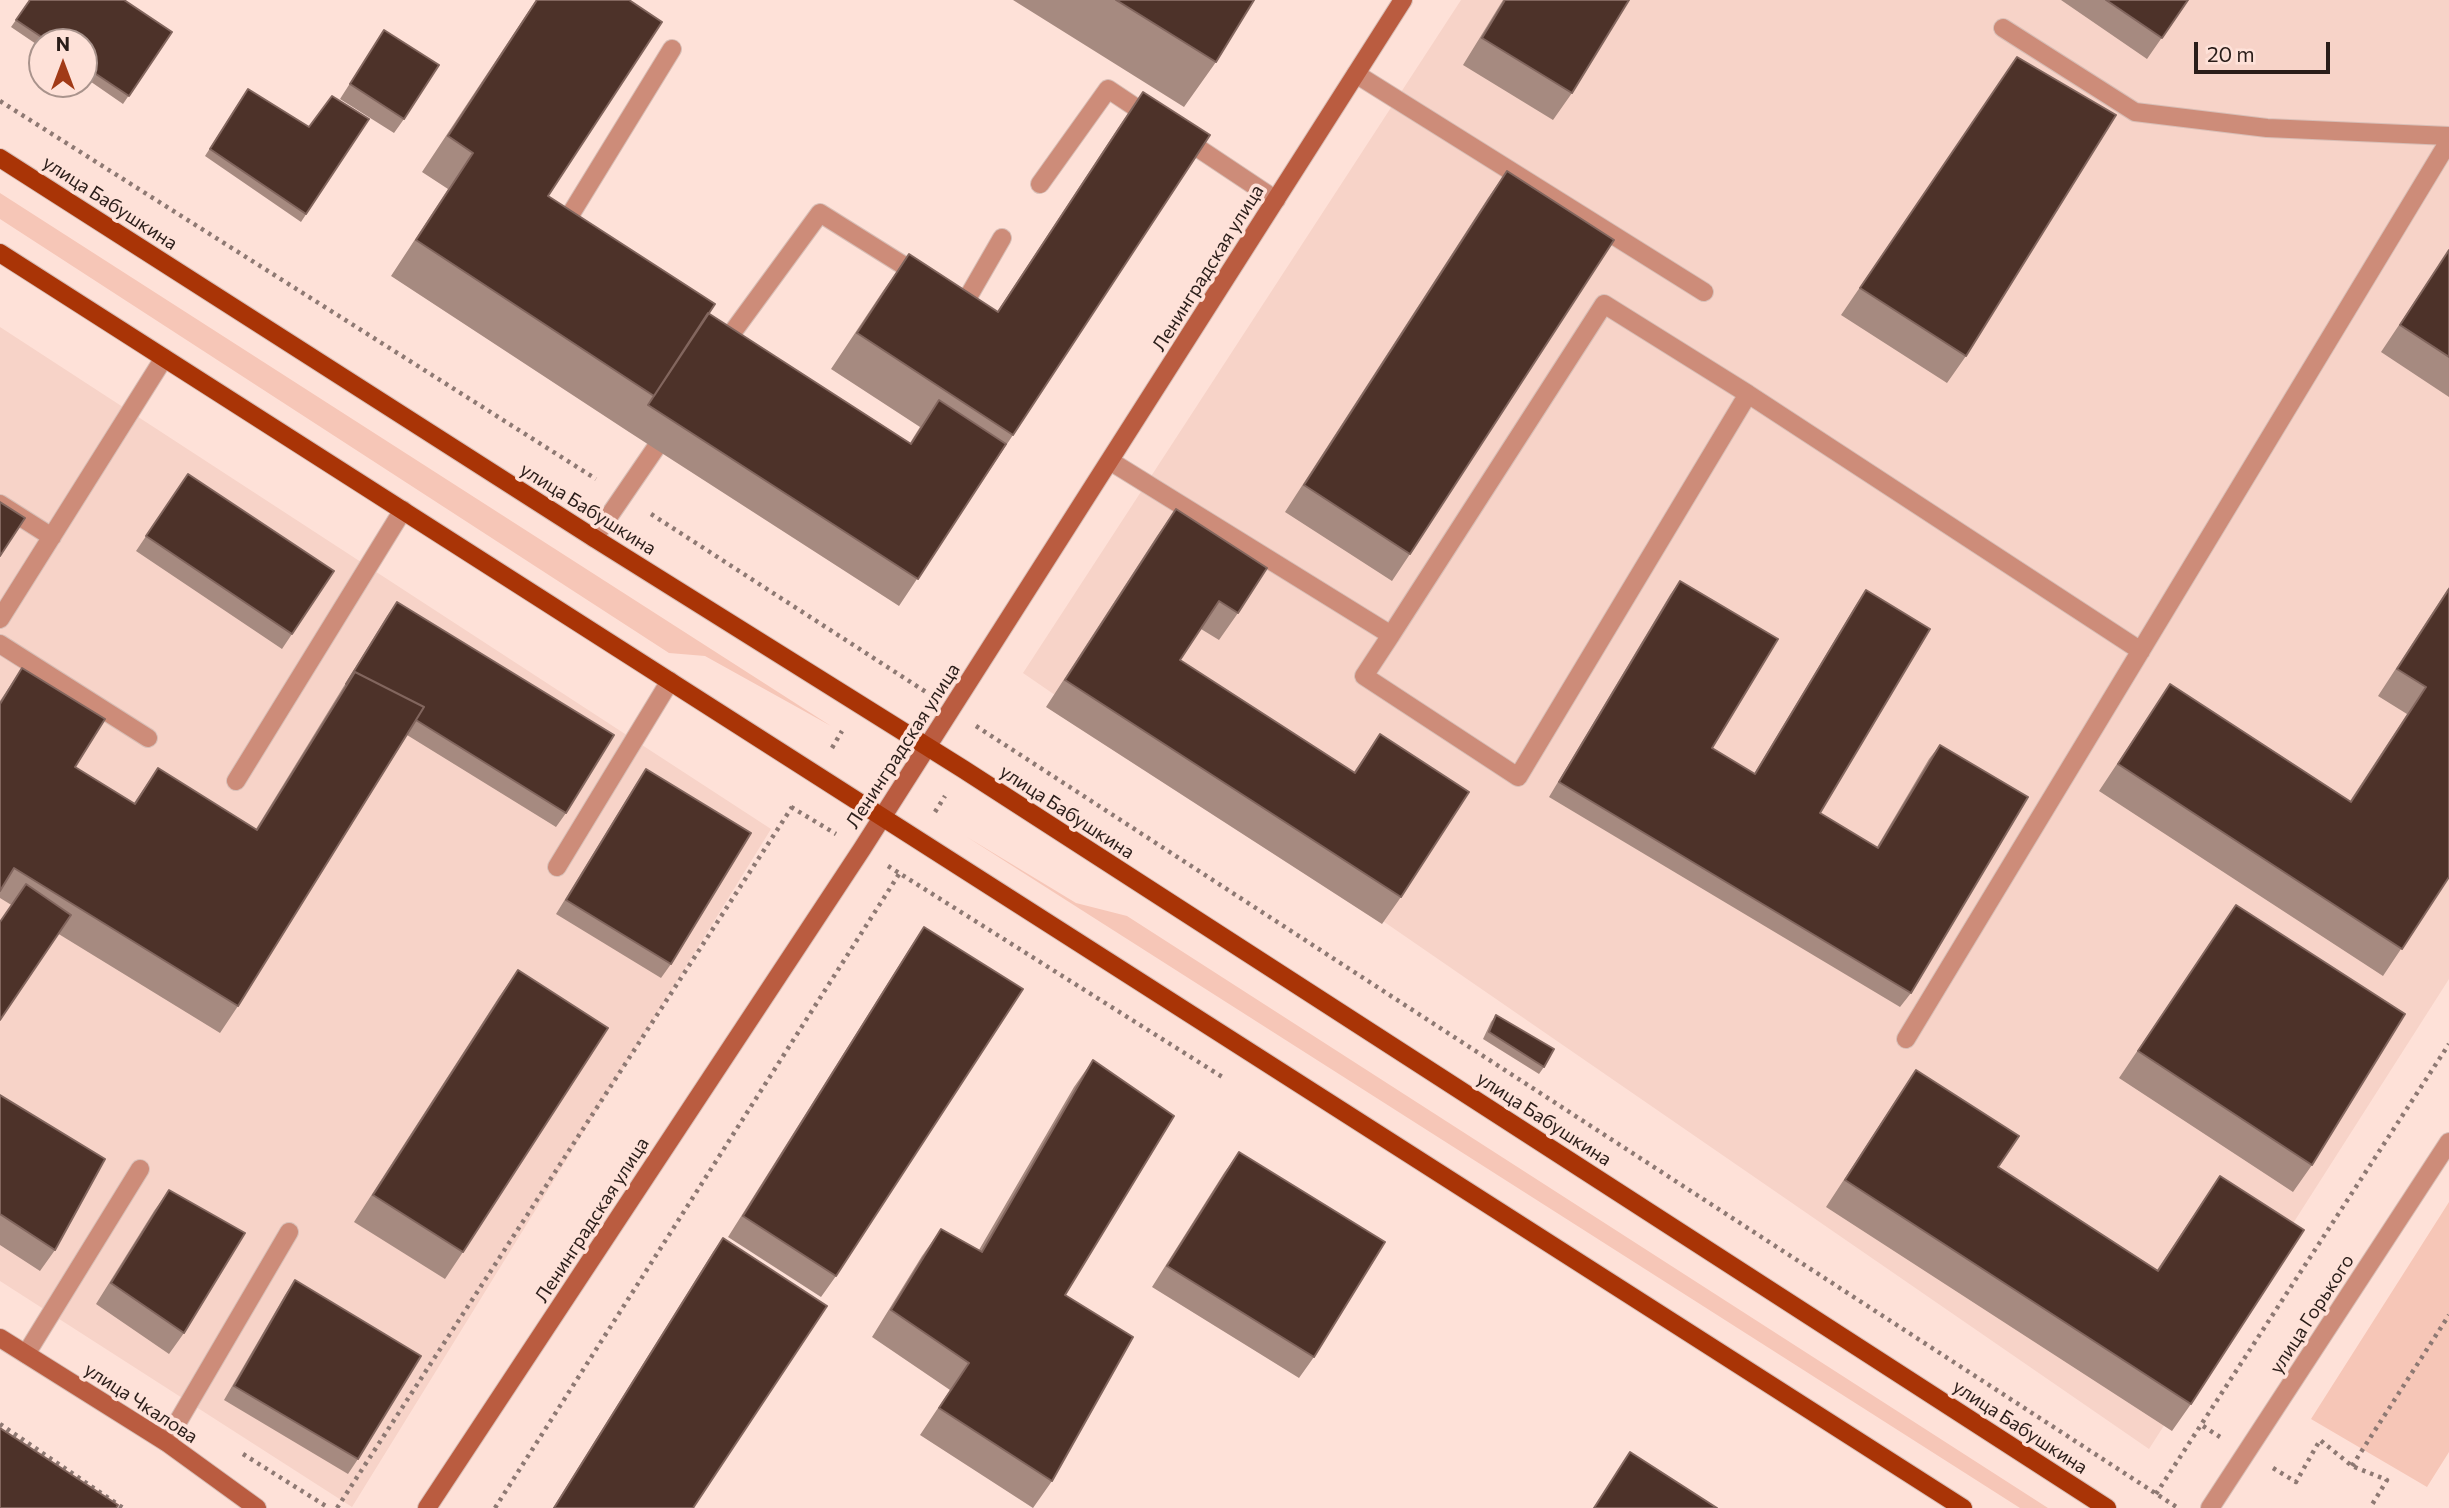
<!DOCTYPE html>
<html>
<head>
<meta charset="utf-8">
<style>
  body { margin:0 }
  #map { position:relative; width:2449px; height:1508px; overflow:hidden; background:#fee1d8; font-family:Commissioner,sans-serif }
  canvas { display:block }
  .north { position:absolute; left:28px; top:28px; width:70px; height:70px; box-sizing:border-box; background:#fee1d8; border:2px solid #a9938c; border-radius:50%; rotate:0deg; font-size:19px; font-weight:700; line-height:28px; text-align:center; color:#2a1d19 }
  .north::after { content:''; display:block; margin:auto; width:24px; height:32px; background:#a13a17; clip-path:polygon(50% 0,100% 100%,50% 72%,0 100%) }
  .scale { position:absolute; left:2194px; top:42px; width:136px; height:32px; box-sizing:border-box; border:4px solid #2a1d19; border-top:0; padding-left:9px; font-size:21px; line-height:24px; white-space:nowrap; color:#2a1d19; -webkit-text-stroke:5px #fee1d8; paint-order:stroke }
</style>
</head>
<body>
<div id="map">
<canvas width="2449" height="1508"></canvas>
<div class="north">N</div>
<div class="scale">20 m</div>
</div>
<script>
const context = document.querySelector('canvas').getContext('2d');
context.lineJoin = 'round';
function fillPath(path, color) { context.fillStyle = color; context.fill(path, 'evenodd'); }
function trace(path, color, width, dash) { context.strokeStyle = color; context.lineWidth = width; context.lineCap = dash ? 'butt' : 'round'; context.setLineDash(dash || []); context.stroke(path); }
function write(font, color, halo, rows, align = 'center') {
  context.font = font + ' Commissioner,sans-serif'; context.lineWidth = 7; context.setLineDash([]); context.textBaseline = 'middle'; context.strokeStyle = halo; context.fillStyle = color; for (const [text, x, y, turn = 0] of rows) {
    context.save(); context.translate(x, y); context.rotate((+turn || 0) * Math.PI / 180); context.textAlign = isNaN(turn) ? turn : align; if (halo) context.strokeText(text, 0, 0); context.fillText(text, 0, 0); context.restore();
  }
}
fillPath(new Path2D(`
  M 1461,0 L 2449,0 L 2449,979 L 2149,1449 L 1023,673 Z
  M 0,327 L 771,829 L 352,1507 L 0,1281 Z`), '#f7d3c8');
fillPath(new Path2D(`
  M 0,193 L 831,726 L 705,656 L 669,653 L 0,219 Z
  M 967,837 L 1076,903 L 1127,916 L 2048,1508 L 2020,1508 Z
  M 2449,1202 L 2449,1452 L 2427,1487 L 2311,1419 Z`), '#f6c6b7');
const lane = new Path2D(`
  M 2003,28 L 2135,112 L 2267,128 L 2449,136
  M 1356,74 L 1704,292
  M 1183,138 L 1276,200
  M 1040,184 L 1108,89 L 1153,119
  M 569,229 L 564,225 L 672,49
  M 954,297 L 964,304 L 1002,238
  M 721,348 L 820,213 L 922,277
  M 1110,461 L 1391,635 L 1364,676 L 1518,777 L 1748,394 L 2141,651
  M 0,504 L 52,537
  M 594,538 L 655,449
  M 0,619 L 164,358
  M 1391,635 L 1604,304 L 1748,394
  M 0,644 L 148,738
  M 236,781 L 403,510
  M 557,867 L 670,681
  M 1906,1039 L 2449,141
  M 26,1354 L 140,1169
  M 166,1442 L 289,1232`);
const street = new Path2D(`
  M 2210,1508 L 2449,1142`);
const secondary = new Path2D(`
  M 0,1338 L 166,1442 L 257,1508
  M 427,1508 L 862,849 L 1403,0`);
const primary = new Path2D(`
  M 0,158 L 594,538 L 963,769 L 2107,1508
  M 0,253 L 1963,1508`);
trace(lane, '#d8beb6', 20);
trace(street, '#d8beb6', 20);
trace(secondary, '#d8beb6', 20);
trace(primary, '#d8beb6', 20);
trace(new Path2D(`
  M 0,101 L 596,479
  M 651,514 L 926,692
  M 976,726 L 2178,1508
  M 832,748 L 842,731
  M 791,807 L 836,834
  M 935,812 L 945,796
  M 888,866 L 1224,1078
  M 0,1424 L 123,1508
  M 2203,1426 L 2220,1437
  M 243,1454 L 329,1508
  M 2352,1466 L 2449,1315
  M 2273,1468 L 2296,1482 L 2320,1440 L 2352,1466 L 2387,1480 L 2370,1508
  M 2156,1494 L 2449,1044
  M 337,1508 L 792,807
  M 495,1508 L 901,871`), '#8e7973', 4.5, [3.5, 5]);
trace(lane, '#cd8c79', 18);
trace(street, '#cd8c79', 18);
trace(secondary, '#ba5c40', 18);
trace(primary, '#a93406', 18);
fillPath(new Path2D(`
  M 30,0 L 172,32 L 123,104 L 84,77 L 84,42 L 42,42 L 42,48 L 11,27 Z
  M 536,0 L 629,0 L 548,196 L 708,313 L 910,443 L 920,427 L 831,369 L 883,291 L 909,254 L 997,312 L 1118,128 L 1143,92 L 1013,435 L 899,606 L 629,432 L 391,276 L 448,189 L 422,172 Z
  M 1013,0 L 1254,0 L 1216,62 L 1184,107 Z
  M 1503,0 L 1629,0 L 1572,93 L 1553,120 L 1463,65 Z
  M 2061,0 L 2188,0 L 2147,59 Z
  M 384,30 L 404,119 L 394,133 L 340,99 Z
  M 2017,57 L 1966,356 L 1947,383 L 1841,315 Z
  M 243,96 L 309,127 L 369,119 L 301,222 L 205,156 Z
  M 1507,171 L 1410,554 L 1392,581 L 1285,512 L 1488,198 Z
  M 2449,250 L 2449,397 L 2381,352 Z
  M 188,474 L 334,571 L 282,649 L 136,551 Z
  M 1176,509 L 1238,613 L 1219,640 L 1201,629 L 1180,660 L 1354,772 L 1380,734 L 1401,897 L 1382,924 L 1046,707 L 1157,536 Z
  M 1680,581 L 1712,748 L 1754,774 L 1856,605 L 1866,590 L 1820,813 L 1877,847 L 1929,759 L 1940,745 L 1911,993 L 1900,1007 L 1549,797 L 1670,595 Z
  M 2449,587 L 2449,877 L 2383,976 L 2099,791 L 2170,684 L 2350,801 L 2407,714 L 2378,696 Z
  M 397,602 L 566,813 L 556,827 L 407,735 L 238,1006 L 220,1033 L 0,898 L 0,701 L 22,668 L 75,767 L 134,803 L 158,768 L 256,829 L 387,616 Z
  M 646,769 L 671,964 L 661,978 L 556,914 L 636,784 Z
  M 2236,905 L 2312,1165 L 2293,1192 L 2119,1078 Z
  M 924,927 L 836,1276 L 821,1297 L 728,1237 L 910,948 Z
  M 518,970 L 463,1252 L 445,1279 L 354,1222 L 499,997 Z
  M 1496,1015 L 1544,1067 L 1539,1074 L 1483,1039 L 1491,1022 Z
  M 1093,1060 L 1065,1295 L 1052,1481 L 1033,1508 L 920,1435 L 950,1390 L 872,1337 L 922,1256 L 941,1229 L 979,1250 L 1074,1087 Z
  M 1916,1070 L 1998,1167 L 2157,1270 L 2220,1176 L 2191,1404 L 2172,1431 L 1826,1207 L 1898,1097 Z
  M 0,1095 L 55,1250 L 40,1271 L 0,1245 Z
  M 1239,1152 L 1314,1357 L 1299,1378 L 1152,1287 L 1224,1173 Z
  M 169,1190 L 184,1333 L 169,1354 L 96,1304 L 154,1211 Z
  M 723,1238 L 693,1508 L 553,1508 L 713,1252 Z
  M 295,1280 L 358,1459 L 348,1474 L 224,1400 L 285,1295 Z`), '#a68a80');
const building = new Path2D(`
  M 30,0 L 124,0 L 172,32 L 129,96 L 84,66 L 84,42 L 49,42 L 16,20 Z
  M 537,0 L 629,0 L 662,22 L 548,196 L 715,304 L 654,396 L 416,240 L 473,153 L 448,136 Z
  M 1116,0 L 1254,0 L 1216,62 Z
  M 1505,0 L 1629,0 L 1572,93 L 1482,38 Z
  M 2106,0 L 2188,0 L 2162,38 Z
  M 384,30 L 439,65 L 404,119 L 350,84 Z
  M 2017,57 L 2116,115 L 1966,356 L 1860,288 Z
  M 248,89 L 309,127 L 332,96 L 369,119 L 306,214 L 210,149 Z
  M 1143,92 L 1210,135 L 1013,435 L 857,333 L 909,254 L 998,312 Z
  M 1507,171 L 1614,240 L 1410,554 L 1304,485 Z
  M 2449,250 L 2449,357 L 2400,325 Z
  M 708,313 L 911,444 L 939,400 L 1006,444 L 918,579 L 648,405 Z
  M 188,474 L 334,571 L 292,634 L 146,536 Z
  M 0,502 L 25,518 L 0,556 Z
  M 1176,509 L 1267,568 L 1238,613 L 1219,601 L 1180,660 L 1355,773 L 1380,734 L 1469,792 L 1401,897 L 1065,680 Z
  M 1680,581 L 1778,639 L 1712,748 L 1755,774 L 1866,590 L 1930,629 L 1820,813 L 1878,848 L 1940,745 L 2028,797 L 1911,993 L 1559,782 Z
  M 2449,589 L 2449,877 L 2402,949 L 2118,764 L 2170,684 L 2351,802 L 2426,687 L 2397,669 Z
  M 397,602 L 614,735 L 566,813 L 416,720 L 424,707 L 355,672 L 346,684 Z
  M 22,668 L 105,719 L 75,767 L 135,804 L 158,768 L 257,830 L 355,672 L 424,707 L 238,1006 L 14,868 L 0,891 L 0,704 Z
  M 646,769 L 751,833 L 671,964 L 566,900 Z
  M 26,884 L 71,915 L 0,1020 L 0,922 Z
  M 2236,905 L 2405,1014 L 2312,1165 L 2138,1051 Z
  M 924,927 L 1023,989 L 836,1276 L 743,1216 Z
  M 518,970 L 608,1028 L 463,1252 L 373,1195 Z
  M 1496,1015 L 1554,1049 L 1544,1067 L 1489,1032 Z
  M 1093,1060 L 1174,1116 L 1065,1295 L 1133,1337 L 1052,1481 L 939,1408 L 969,1363 L 891,1310 L 941,1229 L 982,1252 Z
  M 1916,1070 L 2019,1136 L 1998,1167 L 2158,1271 L 2220,1176 L 2304,1230 L 2191,1404 L 1845,1180 Z
  M 0,1095 L 105,1159 L 55,1250 L 0,1214 Z
  M 1239,1152 L 1385,1242 L 1314,1357 L 1167,1266 Z
  M 169,1190 L 245,1233 L 184,1333 L 111,1283 Z
  M 723,1238 L 827,1306 L 693,1508 L 554,1508 Z
  M 295,1280 L 421,1356 L 358,1459 L 234,1386 Z
  M 0,1428 L 118,1505 L 116,1508 L 0,1508 Z
  M 1630,1452 L 1717,1508 L 1594,1508 Z`);
fillPath(building, '#4d3229');
trace(building, '#82665e', 2);
write('19px', '#2a1d19', '#fee1d8', [
  ["улица Бабушкина",110,203,33],
  ["Ленинградская улица",1208,268,-58],
  ["улица Бабушкина",588,509,32],
  ["Ленинградская улица",903,746,-57],
  ["улица Бабушкина",1067,812,33],
  ["улица Бабушкина",1544,1119,33],
  ["Ленинградская улица",592,1220,-57],
  ["улица Горького",2312,1314,-57],
  ["улица Чкалова",141,1403,33],
  ["улица Бабушкина",2020,1427,33]
]);
</script>
</body>
</html>
